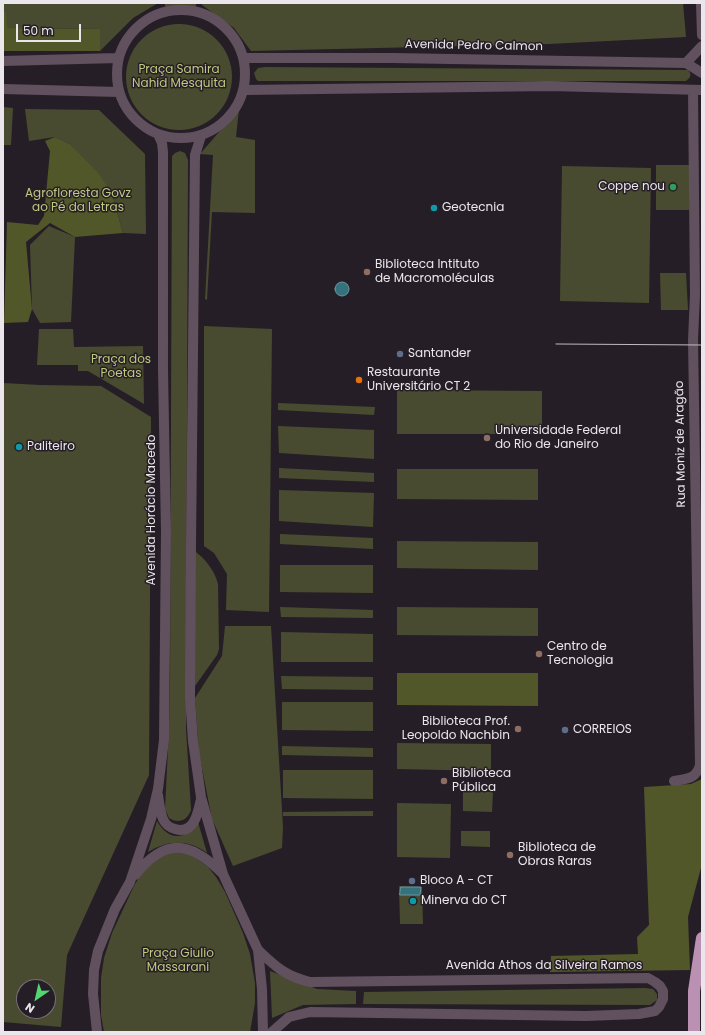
<!DOCTYPE html>
<html>
<head>
<meta charset="utf-8">
<style>
  body { margin:0 }
  #map { position:relative; width:705px; height:1035px; overflow:hidden; background:#261e27; font-family:Poppins,sans-serif }
  canvas { display:block }
  .frame { position:absolute; inset:0; border:4px solid #ebe6ec; pointer-events:none }
  .north { position:absolute; left:16px; top:979px; width:40px; height:40px; box-sizing:border-box; background:#261e27; border:1px solid #756e76; border-radius:50%; rotate:214deg; font-size:11px; font-weight:700; line-height:16px; text-align:center; color:#ebe6ec }
  .north::after { content:''; display:block; margin:auto; width:14px; height:18px; background:#53d672; clip-path:polygon(50% 0,100% 100%,50% 72%,0 100%) }
  .scale { position:absolute; left:16px; top:24px; width:65px; height:18px; box-sizing:border-box; border:2px solid #ebe6ec; border-top:0; padding-left:5px; font-size:12px; line-height:14px; white-space:nowrap; color:#ebe6ec; -webkit-text-stroke:3px #261e27; paint-order:stroke }
</style>
</head>
<body>
<div id="map">
<canvas width="705" height="1035"></canvas>
<div class="frame"></div>
<div class="north">N</div>
<div class="scale">50 m</div>
</div>
<script>
const context = document.querySelector('canvas').getContext('2d');
context.lineJoin = 'round';
function fillPath(path, color) { context.fillStyle = color; context.fill(path, 'evenodd'); }
function trace(path, color, width, dash) { context.strokeStyle = color; context.lineWidth = width; context.lineCap = dash ? 'butt' : 'round'; context.setLineDash(dash || []); context.stroke(path); }
function write(font, color, halo, rows, align = 'center') {
  context.font = font + ' Poppins,sans-serif'; context.lineWidth = 3; context.setLineDash([]); context.textBaseline = 'middle'; context.strokeStyle = halo; context.fillStyle = color; for (const [text, x, y, turn = 0] of rows) {
    context.save(); context.translate(x, y); context.rotate((+turn || 0) * Math.PI / 180); context.textAlign = isNaN(turn) ? turn : align; if (halo) context.strokeText(text, 0, 0); context.fillText(text, 0, 0); context.restore();
  }
}
fillPath(new Path2D(`
  M 3,3 L 158,3 L 133,18 L 100,51 L 100,29 L 6,28 L 6,13 L 3,12 Z
  M 165,3 L 196,3 L 196,12 L 181,10 L 165,12 Z
  M 202,3 L 683,3 L 686,37 L 549,44 L 251,51 L 234,28 L 202,5 Z
  M126 77a53 53 0 1 1 106 0a53 53 0 1 1-106 0Z
  M 265,67 L 688,70 C 692,75 691,77 686,81 L 258,81 L 256,79 L 254,73 L 258,68 Z
  M 3,107 L 13,108 L 11,145 L 3,145 Z
  M 25,109 L 99,110 L 145,154 L 146,234 L 123,233 L 112,194 L 70,144 L 55,137 L 29,141 Z
  M 239,109 L 236,137 L 255,140 L 255,213 L 212,212 L 207,300 L 205,299 L 213,155 L 200,154 Z
  M 180,151 L 185,153 L 188,160 L 186,686 L 186,729 L 191,810 C 187,821 178,824 169,818 L 165,809 L 169,728 L 170,683 L 172,156 L 175,153 Z
  M 656,165 L 689,165 L 689,210 L 656,210 Z
  M 562,166 L 651,168 L 649,303 L 560,301 Z
  M 49,226 L 75,237 L 71,322 L 40,323 L 32,309 L 30,245 Z
  M 660,273 L 686,273 L 688,310 L 661,310 Z
  M 204,326 L 272,329 L 269,612 L 226,610 L 227,574 L 214,553 L 204,546 Z
  M 39,329 L 73,329 L 74,347 L 143,346 L 144,404 L 88,371 L 78,371 L 78,365 L 37,365 Z
  M 3,383 L 40,385 L 101,386 L 151,417 L 149,775 L 67,955 L 61,1027 L 3,1022 ZM 24,987 L 48,987 L 48,1011 L 24,1011 Z
  M 397,390 L 542,391 L 542,434 L 397,434 Z
  M 278,403 L 375,407 L 374,415 L 278,410 Z
  M 278,426 L 374,430 L 374,459 L 279,453 Z
  M 279,468 L 374,473 L 374,482 L 279,478 Z
  M 397,469 L 538,469 L 538,500 L 397,499 Z
  M 279,490 L 374,493 L 373,527 L 279,521 Z
  M 280,534 L 373,538 L 373,549 L 280,544 Z
  M 397,541 L 538,542 L 538,570 L 397,568 Z
  M 193,550 C 205,558 215,571 218,584 L 219,649 L 217,655 L 195,686 Z
  M 280,565 L 373,565 L 373,593 L 280,592 Z
  M 280,607 L 373,610 L 373,618 L 281,617 Z
  M 397,607 L 538,608 L 538,636 L 397,635 Z
  M 225,626 L 271,626 L 283,827 L 282,848 L 233,866 L 212,819 L 199,753 L 195,698 L 222,656 Z
  M 281,632 L 373,634 L 373,662 L 281,662 Z
  M 281,676 L 373,677 L 373,690 L 282,689 Z
  M 282,702 L 373,702 L 373,731 L 282,730 Z
  M 397,743 L 491,744 L 491,771 L 397,769 Z
  M 282,746 L 373,748 L 373,757 L 282,755 Z
  M 283,770 L 373,770 L 373,799 L 283,798 Z
  M 463,792 L 493,792 L 492,812 L 463,811 Z
  M 397,803 L 451,804 L 450,858 L 397,857 Z
  M 373,811 L 373,816 L 283,816 L 283,812 Z
  M 157,821 C 162,830 171,839 183,835 C 188,833 193,826 198,822 L 207,853 C 189,839 167,840 148,852 Z
  M 461,831 L 490,831 L 490,847 L 461,846 Z
  M 177,851 L 189,853 L 208,867 L 216,877 L 225,892 L 243,933 L 250,954 L 255,983 L 255,1003 L 250,1032 L 104,1032 L 101,1015 L 101,978 L 104,958 L 112,933 L 134,886 L 142,872 L 164,854 Z
  M 399,886 L 422,887 L 423,924 L 400,924 Z
  M 270,971 L 317,989 L 356,991 L 356,1004 L 303,1005 L 272,1018 Z
  M 645,988 L 653,989 L 657,994 L 657,1000 L 650,1005 L 363,1004 L 364,992 Z`), '#484b2f');
fillPath(new Path2D(`
  M 3,12 L 6,12 L 7,28 L 100,29 L 100,51 L 3,51 Z
  M 55,137 L 70,144 L 99,174 L 112,194 L 123,233 L 75,237 L 50,223 L 26,242 L 32,309 L 28,322 L 4,323 L 7,222 L 38,225 L 44,216 L 50,151 L 45,141 Z
  M 397,673 L 538,673 L 538,706 L 397,705 Z
  M 702,779 L 702,864 L 688,917 L 690,970 L 550,972 L 551,956 L 638,954 L 637,937 L 649,925 L 644,787 L 691,784 Z`), '#52572a');
const water = new Path2D(`
  M335 289a7 7 0 1 1 14 0a7 7 0 1 1-14 0Z
  M 401,887 L 421,887 L 420,895 L 400,895 Z`);
fillPath(water, '#34737d');
trace(water, '#6b969e', 1);
trace(new Path2D(`
  M 701,3 L 702,35
  M117 74a64 64 0 1 1 128 0a64 64 0 1 1-128 0Z
  M 243,58 L 393,58 L 686,63 L 702,73
  M 3,61 L 118,58
  M 686,63 L 702,46
  M 3,89 L 119,92
  M 244,90 L 551,86 L 702,90
  M 201,136 L 195,155 L 191,545 L 190,697 L 193,741 L 201,797 L 223,874 L 258,950 L 262,989 L 263,1032
  M 674,781 C 687,779 696,779 700,765 L 693,340 L 695,295 L 693,90
  M 158,795 C 159,802 160,812 163,819 C 165,824 170,828 175,829 C 194,835 198,813 201,799
  M 135,875 C 165,838 189,840 222,873
  M 258,950 C 276,967 285,976 310,982 L 648,978 L 655,982 L 660,986 L 663,991 L 663,999 L 659,1007 L 655,1011 L 639,1014 L 586,1016 L 310,1012 L 289,1017 L 272,1032
  M 97,1032 L 93,994 L 94,970 L 98,951 L 115,909 L 130,882 L 151,819 L 158,789 L 164,740 L 166,532 L 163,370 L 163,152 L 162,143 L 158,134`), '#61515e', 10);
trace(new Path2D(`
  M 694,1032 L 694,991 L 702,938`), '#ba91b2', 12);
trace(new Path2D(`
  M 556,344 L 702,345`), '#c1bbc2', 1);
for (const [x, y, r, color] of [
  [673,187,4,"#2e9e5b"],
  [434,208,4,"#0f9aa8"],
  [367,272,4,"#8d6e63"],
  [400,354,4,"#5c6f8a"],
  [359,380,4,"#e8710a"],
  [487,438,4,"#8d6e63"],
  [19,447,4,"#0f9aa8"],
  [539,654,4,"#8d6e63"],
  [518,729,4,"#8d6e63"],
  [565,730,4,"#5c6f8a"],
  [444,781,4,"#8d6e63"],
  [510,855,4,"#8d6e63"],
  [412,881,4,"#5c6f8a"],
  [413,901,4,"#0f9aa8"]
]) { const dot = new Path2D(); dot.arc(x, y, r, 0, 2 * Math.PI); context.fillStyle = color; context.fill(dot); trace(dot, '#261e27', 1.5); }
write('12px', '#ebe6ec', '#261e27', [
  ["Avenida Pedro Calmon",474,46,1],
  ["Rua Moniz de Aragão",681,444,-91],
  ["Avenida Horácio Macedo",152,510,-90],
  ["Avenida Athos da Silveira Ramos",544,966]
]);
write('12px', '#c0c97f', '#261e27', [
  ["Praça Samira",179,70],
  ["Nahid Mesquita",179,84],
  ["Agrofloresta Govz",78,194],
  ["ao Pé da Letras",78,208],
  ["Praça dos",121,360],
  ["Poetas",121,374],
  ["Praça Giulio",178,954],
  ["Massarani",178,968]
]);
write('12px', '#ebe6ec', '#261e27', [
  ["Coppe nou",665,187,"right"],
  ["Geotecnia",442,208],
  ["Biblioteca Intituto",375,265],
  ["de Macromoléculas",375,279],
  ["Santander",408,354],
  ["Restaurante",367,373],
  ["Universitário CT 2",367,387],
  ["Universidade Federal",495,431],
  ["do Rio de Janeiro",495,445],
  ["Paliteiro",27,447],
  ["Centro de",547,647],
  ["Tecnologia",547,661],
  ["Biblioteca Prof.",510,722,"right"],
  ["Leopoldo Nachbin",510,736,"right"],
  ["CORREIOS",573,730],
  ["Biblioteca",452,774],
  ["Pública",452,788],
  ["Biblioteca de",518,848],
  ["Obras Raras",518,862],
  ["Bloco A - CT",420,881],
  ["Minerva do CT",421,901]
], 'left');
</script>
</body>
</html>
